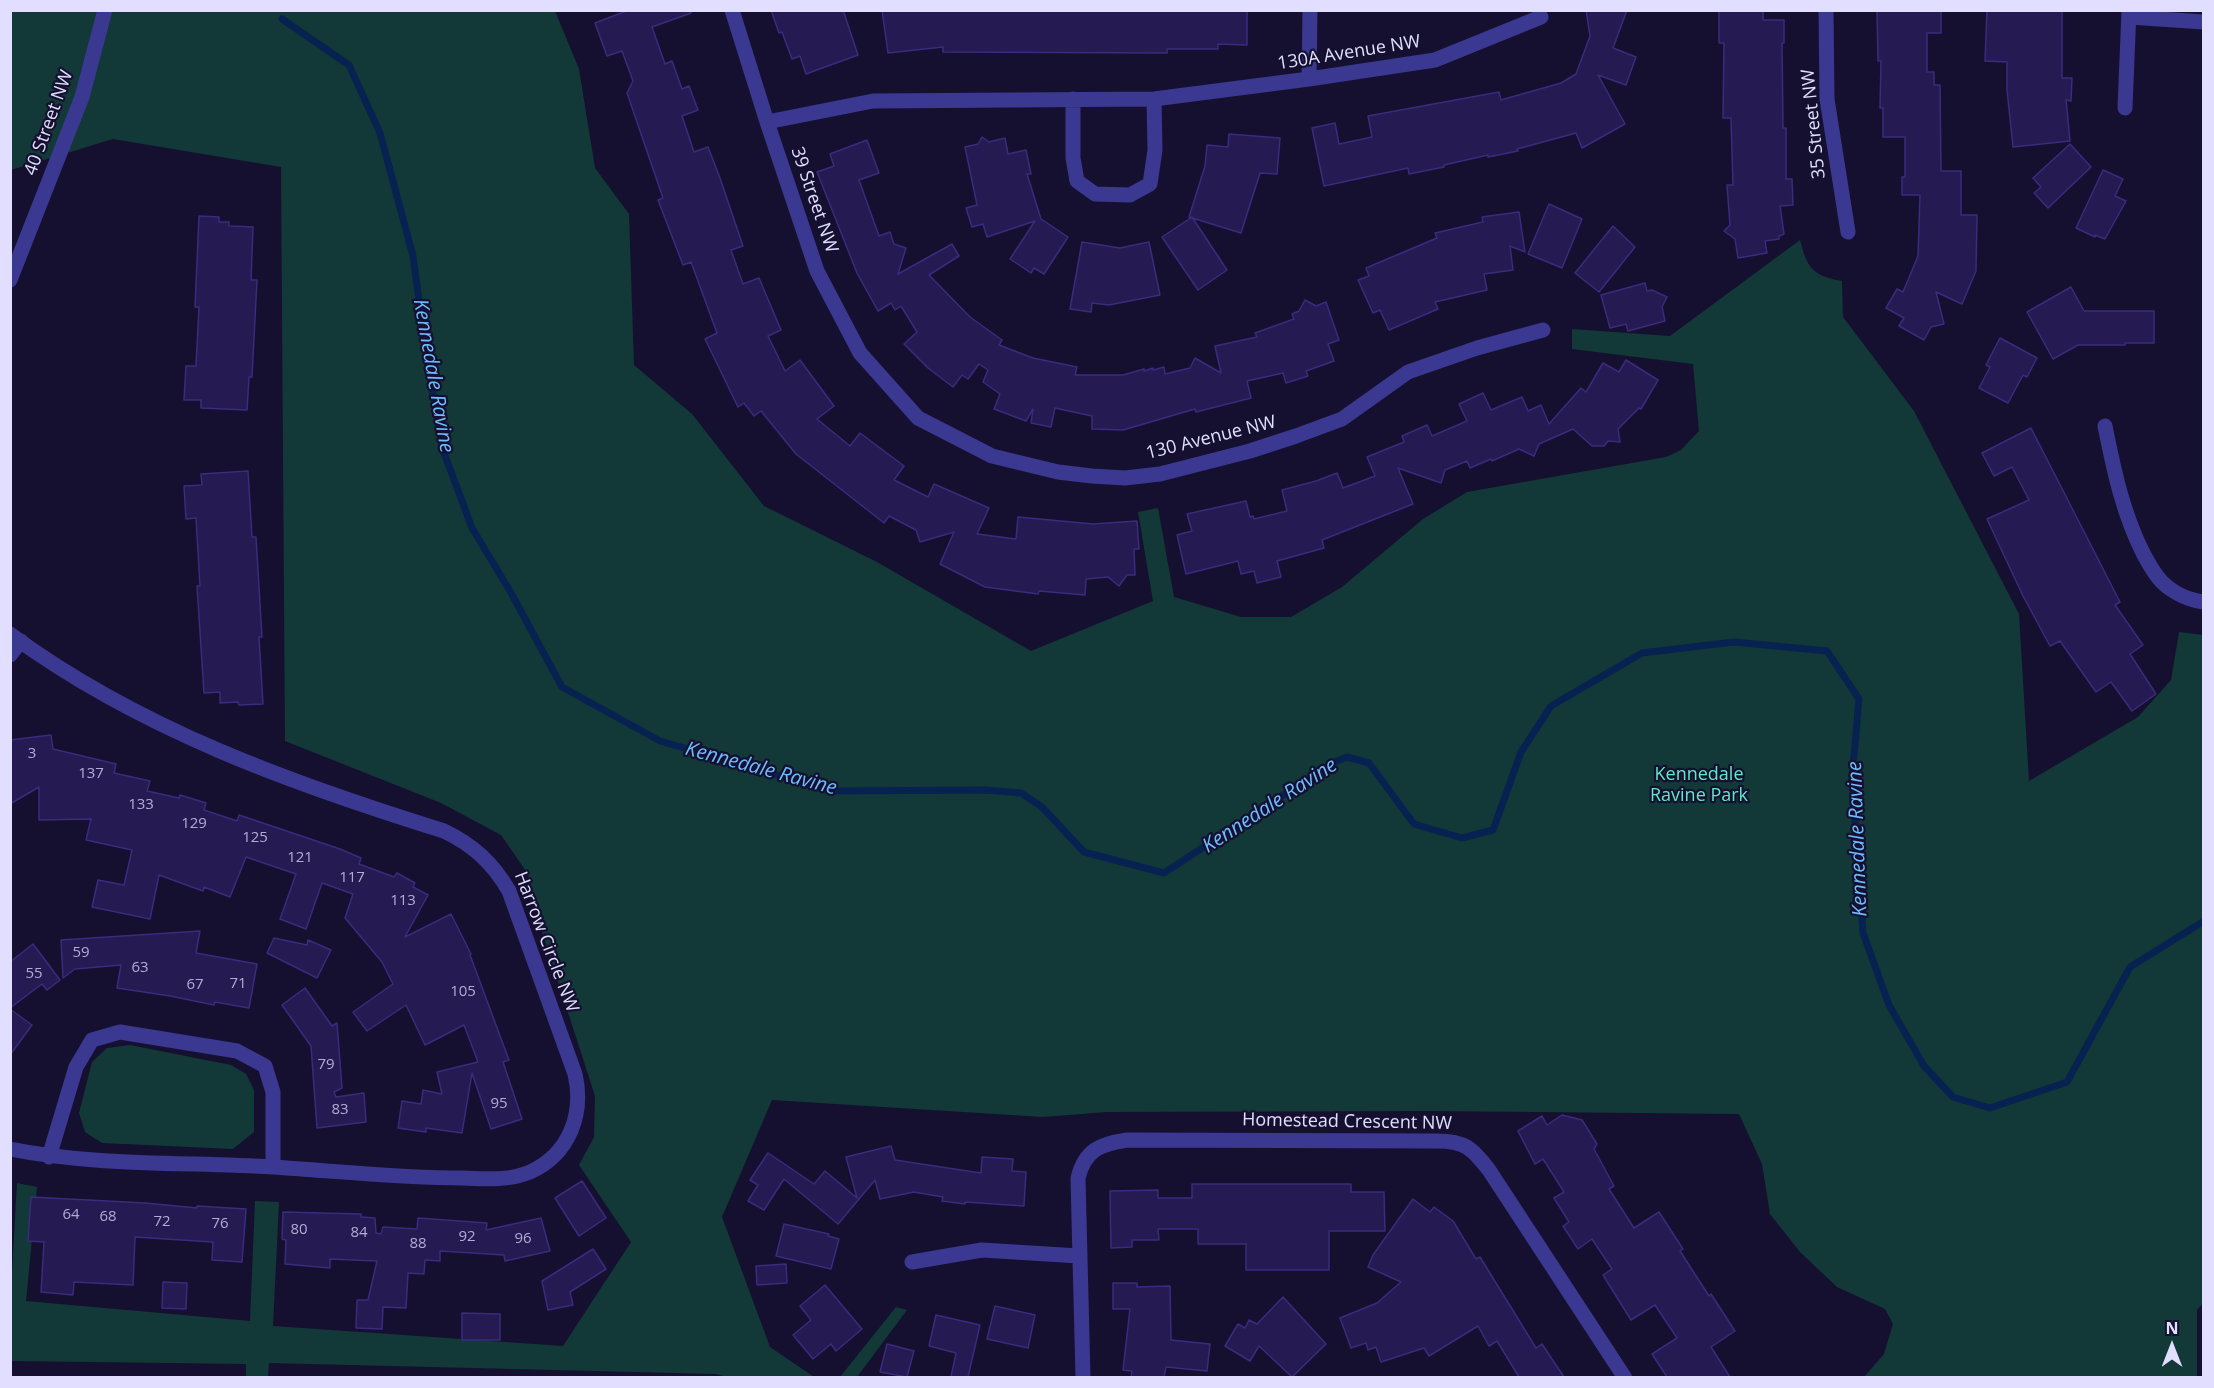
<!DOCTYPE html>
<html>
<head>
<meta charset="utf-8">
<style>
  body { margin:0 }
  #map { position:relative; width:2214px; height:1388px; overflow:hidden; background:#15102f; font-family:"Open Sans",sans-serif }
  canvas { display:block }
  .frame { position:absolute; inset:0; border:12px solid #e1deff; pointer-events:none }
  .north { position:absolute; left:2142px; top:1316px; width:60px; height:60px; -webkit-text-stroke:4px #15102f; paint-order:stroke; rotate:0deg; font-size:16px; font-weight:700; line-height:24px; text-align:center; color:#e1deff }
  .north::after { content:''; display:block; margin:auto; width:21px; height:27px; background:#e1deff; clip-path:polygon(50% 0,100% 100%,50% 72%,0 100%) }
</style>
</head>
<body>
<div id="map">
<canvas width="2214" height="1388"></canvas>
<div class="frame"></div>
<div class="north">N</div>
</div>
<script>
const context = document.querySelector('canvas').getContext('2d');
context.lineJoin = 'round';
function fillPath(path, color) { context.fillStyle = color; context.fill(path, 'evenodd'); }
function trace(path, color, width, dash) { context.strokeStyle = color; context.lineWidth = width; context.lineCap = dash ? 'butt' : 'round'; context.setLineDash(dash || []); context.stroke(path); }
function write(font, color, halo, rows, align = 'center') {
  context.font = font + ' "Open Sans",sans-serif'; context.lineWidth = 4.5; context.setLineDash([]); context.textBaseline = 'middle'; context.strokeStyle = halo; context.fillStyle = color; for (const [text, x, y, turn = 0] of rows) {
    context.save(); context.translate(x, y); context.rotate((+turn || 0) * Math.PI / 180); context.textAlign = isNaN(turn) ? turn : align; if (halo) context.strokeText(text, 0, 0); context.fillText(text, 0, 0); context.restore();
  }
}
fillPath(new Path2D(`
  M 11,11 L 555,11 L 579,69 L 595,168 L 629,214 L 634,365 L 692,414 L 764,506 L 877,562 L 1031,651 L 1153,601 L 1138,512 L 1158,508 L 1174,597 L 1241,617 L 1291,617 L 1342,587 L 1423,519 L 1467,492 L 1666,457 L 1681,450 L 1699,431 L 1693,364 L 1572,349 L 1572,329 L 1670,336 L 1800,240 C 1807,268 1813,276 1842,281 L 1843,317 L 1914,411 L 2019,614 L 2029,781 L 2138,717 L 2171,680 L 2179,632 L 2203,635 L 2204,1302 L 2197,1310 L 2197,1377 L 1864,1377 L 1884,1354 L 1893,1324 L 1885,1309 L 1837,1287 L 1800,1252 L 1770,1214 L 1762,1164 L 1739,1114 L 1432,1111 L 1107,1112 L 1043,1117 L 772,1100 L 722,1217 L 770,1347 L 814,1377 L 730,1378 L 716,1374 L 269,1363 L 268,1377 L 246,1378 L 246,1364 L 11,1361 L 11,1290 L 17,1183 L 37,1187 L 26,1301 L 250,1321 L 255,1201 L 279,1202 L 273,1326 L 563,1346 L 631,1242 L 579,1165 L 594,1137 L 595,1096 L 541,929 L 528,874 L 501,835 L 441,803 L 285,741 L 281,167 L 113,139 L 11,170 Z
  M 130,1045 L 231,1065 L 246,1074 L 254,1090 L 254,1132 L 233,1149 L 102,1143 L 85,1132 L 79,1113 L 92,1062 L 107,1048 Z
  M 896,1307 L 907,1310 L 857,1377 L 840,1377 Z`), '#123938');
trace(new Path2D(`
  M 282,19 L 349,65 L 380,133 L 413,256 L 428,367 L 443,450 L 472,528 L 510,591 L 562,687 L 660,741 L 832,791 L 985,790 L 1021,793 L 1042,807 L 1084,852 L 1164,873 L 1332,763 L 1347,757 L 1369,763 L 1414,824 L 1462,838 L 1493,830 L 1521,752 L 1551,706 L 1642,653 L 1734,642 L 1827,651 L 1859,699 L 1852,778 L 1863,933 L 1889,1005 L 1924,1066 L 1953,1097 L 1990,1108 L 2067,1082 L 2130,967 L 2204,921`), '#072251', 7);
const building = new Path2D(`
  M 629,10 L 690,10 L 691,13 L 652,27 L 665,64 L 672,61 L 682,89 L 689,86 L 698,110 L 682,116 L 694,152 L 708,147 L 720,178 L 743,246 L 731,250 L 743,284 L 759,278 L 781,330 L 768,336 L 785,371 L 800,360 L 834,406 L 817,419 L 850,446 L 860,433 L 904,466 L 894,480 L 928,497 L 934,484 L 989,508 L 977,534 L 1016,539 L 1018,517 L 1093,524 L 1137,521 L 1139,549 L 1134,549 L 1135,575 L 1127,575 L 1119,586 L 1108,577 L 1086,579 L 1085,595 L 1039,591 L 1038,594 L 985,587 L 940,564 L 954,532 L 920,542 L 916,530 L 889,516 L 884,523 L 796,454 L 761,411 L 754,416 L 744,403 L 738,407 L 705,339 L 717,333 L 691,262 L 683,265 L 658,200 L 663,198 L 627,93 L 633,81 L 622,51 L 607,56 L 595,23 Z
  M 771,10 L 843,10 L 858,55 L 806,74 L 800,56 L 792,59 L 782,32 L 779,33 Z
  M 882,10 L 1247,10 L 1247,45 L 1218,44 L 1218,49 L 1167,49 L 1167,53 L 943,52 L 943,47 L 888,53 Z
  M 1586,10 L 1627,10 L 1613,48 L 1636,57 L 1626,85 L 1598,75 L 1625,124 L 1582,148 L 1576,133 L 1517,149 L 1518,151 L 1488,157 L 1488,155 L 1444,165 L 1444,167 L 1409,174 L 1408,168 L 1324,186 L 1312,128 L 1335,123 L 1339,144 L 1372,137 L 1368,116 L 1499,92 L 1501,100 L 1561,83 L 1576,74 L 1590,36 Z
  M 1941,10 L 1941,33 L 1927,33 L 1927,72 L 1934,72 L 1934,85 L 1940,85 L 1941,171 L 1961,171 L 1961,215 L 1977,215 L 1976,271 L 1962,304 L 1936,292 L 1944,324 L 1931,327 L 1924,340 L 1899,326 L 1904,318 L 1886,308 L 1897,289 L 1903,292 L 1918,256 L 1920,195 L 1902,195 L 1902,177 L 1905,177 L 1905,137 L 1883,137 L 1883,108 L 1880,108 L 1881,61 L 1878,61 L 1877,11 Z
  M 1987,10 L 2062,10 L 2062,78 L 2072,78 L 2071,101 L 2066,100 L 2070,141 L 2013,147 L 2007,90 L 2007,62 L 1985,61 Z
  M 1719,11 L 1763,11 L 1763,20 L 1784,20 L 1784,43 L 1782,43 L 1783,128 L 1786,128 L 1786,179 L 1792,179 L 1793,205 L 1780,206 L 1784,234 L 1779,236 L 1779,239 L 1765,241 L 1767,253 L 1738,258 L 1735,239 L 1724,231 L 1730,225 L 1727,185 L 1733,185 L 1731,118 L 1723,118 L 1724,43 L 1719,43 Z
  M 1229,134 L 1280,138 L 1277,174 L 1260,173 L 1241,233 L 1189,217 L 1205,166 L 1207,145 L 1228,147 Z
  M 982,137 L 989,142 L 1005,138 L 1008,154 L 1026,150 L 1031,174 L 1027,174 L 1041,219 L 1068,237 L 1044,274 L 1034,268 L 1031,273 L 1010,259 L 1035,221 L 987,237 L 983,224 L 972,227 L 966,208 L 977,205 L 965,147 L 978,144 Z
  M 867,140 L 879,173 L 859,180 L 879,236 L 890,232 L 894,244 L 906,248 L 898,274 L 952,244 L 959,256 L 929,275 L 970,317 L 1002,340 L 999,345 L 1033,358 L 1077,367 L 1075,375 L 1123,375 L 1144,369 L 1144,371 L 1153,368 L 1153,370 L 1164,367 L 1165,374 L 1190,368 L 1195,358 L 1221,373 L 1215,346 L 1257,337 L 1255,333 L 1294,319 L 1292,314 L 1299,311 L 1305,300 L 1316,306 L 1326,302 L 1339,340 L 1328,344 L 1334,361 L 1306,371 L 1308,376 L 1286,383 L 1283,373 L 1247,381 L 1251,398 L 1196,412 L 1195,409 L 1123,430 L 1092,429 L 1092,416 L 1055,408 L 1051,427 L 1031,423 L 1033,409 L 1026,421 L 994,409 L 1000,394 L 983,382 L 988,370 L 979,364 L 968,379 L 962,375 L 953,387 L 928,368 L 904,344 L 917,332 L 901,306 L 895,310 L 891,303 L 878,311 L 857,273 L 817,172 L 834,166 L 830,154 Z
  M 2070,144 L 2091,167 L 2048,208 L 2034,193 L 2041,187 L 2033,178 Z
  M 2103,170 L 2123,179 L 2115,196 L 2126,201 L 2105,239 L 2095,235 L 2095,237 L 2076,228 Z
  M 1549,204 L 1582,219 L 1562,268 L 1528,254 Z
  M 1519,212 L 1525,252 L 1510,246 L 1513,270 L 1484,274 L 1487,290 L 1435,302 L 1438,309 L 1389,330 L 1380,310 L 1373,313 L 1358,280 L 1369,276 L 1366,268 L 1437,238 L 1435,233 L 1483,222 L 1482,217 Z
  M 199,216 L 219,217 L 219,222 L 229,222 L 229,226 L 253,227 L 251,280 L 257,280 L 252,377 L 249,377 L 247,410 L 201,408 L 201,400 L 184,400 L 186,366 L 196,366 L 199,307 L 195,307 Z
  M 1192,217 L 1227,270 L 1198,290 L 1162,237 Z
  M 1613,226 L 1635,247 L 1599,292 L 1575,273 Z
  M 1082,242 L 1120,248 L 1149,242 L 1160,295 L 1109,305 L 1092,303 L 1091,312 L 1070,309 Z
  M 1645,283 L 1647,291 L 1652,290 L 1667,297 L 1662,307 L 1665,321 L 1628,331 L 1626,324 L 1610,328 L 1601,295 Z
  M 2071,287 L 2084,311 L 2154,311 L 2154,343 L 2125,343 L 2125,345 L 2078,345 L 2053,359 L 2027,312 Z
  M 2000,338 L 2037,358 L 2027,377 L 2023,375 L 2008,403 L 1979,388 L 1990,367 L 1986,365 Z
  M 1626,360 L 1658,380 L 1641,409 L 1639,408 L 1618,429 L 1620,442 L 1608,441 L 1604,446 L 1592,446 L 1573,429 L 1539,444 L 1534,456 L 1519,449 L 1492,461 L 1491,459 L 1470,468 L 1467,461 L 1445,470 L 1441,483 L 1398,468 L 1413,504 L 1322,540 L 1324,548 L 1277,561 L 1281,577 L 1257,583 L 1254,571 L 1241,574 L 1238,561 L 1186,574 L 1177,535 L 1192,531 L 1187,514 L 1246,501 L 1250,517 L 1253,516 L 1254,519 L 1287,511 L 1282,490 L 1316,481 L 1337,473 L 1343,488 L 1375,476 L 1367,457 L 1404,442 L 1402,436 L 1427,425 L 1432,436 L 1467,421 L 1459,404 L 1483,393 L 1491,410 L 1522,397 L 1528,411 L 1541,405 L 1549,424 L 1581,388 L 1586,392 L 1603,363 L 1619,372 Z
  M 2031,428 L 2120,602 L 2115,605 L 2143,645 L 2130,654 L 2156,694 L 2132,711 L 2111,682 L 2096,692 L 2060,641 L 2050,646 L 2023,596 L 1987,519 L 2029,500 L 2012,467 L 1994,476 L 1982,453 Z
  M 248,471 L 252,537 L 256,537 L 262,637 L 259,637 L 263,704 L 239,705 L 238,702 L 220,703 L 220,692 L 204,693 L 197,586 L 200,586 L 196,518 L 186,519 L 184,486 L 202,485 L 201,474 Z
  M 51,735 L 53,749 L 116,764 L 114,773 L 150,781 L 147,791 L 179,798 L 180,795 L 206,803 L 204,810 L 237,821 L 239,815 L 340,849 L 361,858 L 359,864 L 394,877 L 397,873 L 415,883 L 413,887 L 428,895 L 405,937 L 451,914 L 471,954 L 470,955 L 509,1060 L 503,1062 L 522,1119 L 491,1129 L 472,1073 L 462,1133 L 426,1128 L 426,1132 L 398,1128 L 402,1101 L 421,1104 L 423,1090 L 442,1094 L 437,1072 L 478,1062 L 464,1025 L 425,1045 L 406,1005 L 367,1031 L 353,1012 L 393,984 L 382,962 L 345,918 L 353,894 L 322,883 L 306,929 L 280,919 L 296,874 L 246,857 L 230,897 L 204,887 L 203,891 L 159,875 L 150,919 L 92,907 L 98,880 L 124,885 L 132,850 L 86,840 L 91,819 L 39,820 L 39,787 L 10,804 L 10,740 Z
  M 200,931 L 196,953 L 257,964 L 249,1008 L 215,1002 L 214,1005 L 170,996 L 117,988 L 121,965 L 75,969 L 63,978 L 61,940 Z
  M 274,938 L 307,945 L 308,940 L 331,950 L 317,978 L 267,953 Z
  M 33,944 L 60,980 L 47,990 L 42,984 L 10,1008 L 10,962 Z
  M 305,988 L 332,1026 L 337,1023 L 342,1088 L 334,1092 L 336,1097 L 364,1093 L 366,1122 L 317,1128 L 311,1046 L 282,1005 Z
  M 10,1009 L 32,1025 L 10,1055 Z
  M 1562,1115 L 1582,1120 L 1597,1144 L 1594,1149 L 1614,1186 L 1609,1189 L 1634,1228 L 1659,1212 L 1683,1249 L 1680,1251 L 1709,1296 L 1711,1294 L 1735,1331 L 1711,1347 L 1730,1377 L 1667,1377 L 1652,1354 L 1677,1338 L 1655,1305 L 1631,1320 L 1603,1275 L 1612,1269 L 1592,1239 L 1578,1249 L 1563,1226 L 1569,1222 L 1554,1198 L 1564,1192 L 1543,1159 L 1535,1164 L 1518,1131 L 1542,1116 L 1547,1125 Z
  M 891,1146 L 895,1160 L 981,1173 L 982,1157 L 1013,1159 L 1012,1171 L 1026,1172 L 1024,1206 L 965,1202 L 965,1204 L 942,1201 L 943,1197 L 914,1192 L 880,1199 L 875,1180 L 838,1224 L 784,1179 L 764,1210 L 748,1201 L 758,1185 L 750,1180 L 768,1153 L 814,1184 L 825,1171 L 857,1198 L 846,1157 Z
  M 582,1181 L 606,1218 L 579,1236 L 555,1198 Z
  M 1192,1184 L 1351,1184 L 1351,1192 L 1384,1192 L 1385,1231 L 1329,1231 L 1329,1270 L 1246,1270 L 1246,1244 L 1198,1244 L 1198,1229 L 1158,1229 L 1159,1240 L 1132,1240 L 1132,1247 L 1111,1248 L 1110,1191 L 1158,1190 L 1158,1198 L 1192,1198 Z
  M 31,1197 L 145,1203 L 197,1208 L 197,1206 L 246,1209 L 242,1262 L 212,1260 L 213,1242 L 135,1237 L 133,1285 L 74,1282 L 73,1295 L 41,1292 L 44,1242 L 28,1241 Z
  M 1413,1199 L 1430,1212 L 1434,1207 L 1453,1221 L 1476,1259 L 1480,1257 L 1536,1348 L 1542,1344 L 1564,1377 L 1519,1377 L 1497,1341 L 1489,1346 L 1478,1326 L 1429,1356 L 1424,1348 L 1381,1362 L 1376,1347 L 1368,1350 L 1366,1343 L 1351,1348 L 1340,1318 L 1377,1303 L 1401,1282 L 1368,1267 L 1373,1255 Z
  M 283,1212 L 361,1214 L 361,1217 L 375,1218 L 376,1233 L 381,1234 L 383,1227 L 417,1229 L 418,1218 L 487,1223 L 486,1230 L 541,1218 L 550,1251 L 505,1261 L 504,1255 L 440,1251 L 440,1261 L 425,1260 L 424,1274 L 408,1273 L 406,1308 L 383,1307 L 382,1329 L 356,1328 L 357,1300 L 368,1300 L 377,1261 L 330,1259 L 330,1268 L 285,1264 L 286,1240 L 282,1239 Z
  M 784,1224 L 829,1234 L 828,1236 L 839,1239 L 831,1269 L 776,1256 Z
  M 593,1249 L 606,1269 L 570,1292 L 573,1305 L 548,1310 L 542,1281 Z
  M 786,1264 L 787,1283 L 757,1285 L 756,1266 Z
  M 163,1282 L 187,1283 L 186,1309 L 162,1308 Z
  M 1113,1283 L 1137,1283 L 1137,1287 L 1170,1286 L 1171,1340 L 1210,1344 L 1207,1371 L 1166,1367 L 1164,1377 L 1131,1377 L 1132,1371 L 1123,1370 L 1130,1309 L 1113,1309 Z
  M 825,1285 L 862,1329 L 836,1351 L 831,1344 L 813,1359 L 793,1335 L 811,1320 L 800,1306 Z
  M 1283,1297 L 1326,1344 L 1292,1377 L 1259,1346 L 1250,1361 L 1225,1346 L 1238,1324 L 1245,1328 L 1249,1320 L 1257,1324 Z
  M 995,1306 L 1035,1315 L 1028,1348 L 987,1339 Z
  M 462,1313 L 500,1314 L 500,1340 L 462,1340 Z
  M 936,1315 L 980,1325 L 968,1377 L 951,1377 L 956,1353 L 929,1346 Z
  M 887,1344 L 914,1351 L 907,1377 L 880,1372 Z`);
fillPath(building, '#251a51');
trace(building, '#3b2b7f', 1.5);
trace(new Path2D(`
  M 732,10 L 767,122 L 817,271 L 860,353 L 918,418 L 992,456 L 1058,472 L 1092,476 L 1125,478 L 1160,474 L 1250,451 L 1296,436 L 1342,419 L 1408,372 L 1477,348 L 1543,330
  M 1826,10 L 1827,99 L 1848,232
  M 2129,17 L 2204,22
  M 1309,79 L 1310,10
  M 1073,99 L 1073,158 L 1077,181 L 1095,194 L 1130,195 L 1150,184 L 1155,150 L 1154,99
  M 2125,108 L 2129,10
  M 767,122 L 873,101 L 1154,99 L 1309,79 L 1435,60 L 1541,17
  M 2105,426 C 2114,471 2123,514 2144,555 C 2149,564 2154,574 2162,582 C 2173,593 2189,600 2204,602
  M 10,634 C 139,729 293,784 444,831 C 473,845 493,863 509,891 L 575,1074 C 584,1113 570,1154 530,1172 C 509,1181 485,1179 463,1178 C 399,1178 336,1171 273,1167 C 187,1162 94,1166 10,1149
  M 10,655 L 21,641
  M 49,1157 L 76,1067 L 92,1040 L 120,1032 L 237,1051 L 265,1066 L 273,1092 L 273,1167
  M 912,1262 L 982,1250 L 1079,1256
  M 1083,1378 L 1078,1178 C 1085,1150 1100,1144 1127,1140 L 1437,1141 C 1465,1141 1472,1148 1489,1170 L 1625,1378`), '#3a3891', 15);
trace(new Path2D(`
  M 10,280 L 82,97 L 105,10`), '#3a3891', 15);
write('15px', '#b2add4', null, [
  ["3",32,754],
  ["137",91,774],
  ["133",141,805],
  ["129",194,824],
  ["125",255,838],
  ["121",300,858],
  ["117",352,878],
  ["113",403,901],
  ["59",81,953],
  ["63",140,968],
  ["55",34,974],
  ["71",238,984],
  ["67",195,985],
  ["105",463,992],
  ["79",326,1065],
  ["95",499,1104],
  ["83",340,1110],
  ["64",71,1215],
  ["68",108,1217],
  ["72",162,1222],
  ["76",220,1224],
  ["80",299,1230],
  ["84",359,1233],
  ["92",467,1237],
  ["96",523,1239],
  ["88",418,1244]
]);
write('18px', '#e1deff', '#15102f', [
  ["130A Avenue NW",1349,53,-9],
  ["40 Street NW",49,123,-70],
  ["35 Street NW",1814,124,-96],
  ["39 Street NW",814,200,71],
  ["130 Avenue NW",1211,438,-14],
  ["Harrow Circle NW",546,942,69],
  ["Homestead Crescent NW",1347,1122,1]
]);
write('18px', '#5feac6', '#15102f', [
  ["Kennedale",1699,775],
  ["Ravine Park",1699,796]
]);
write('italic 20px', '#6cbcff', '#15102f', [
  ["Kennedale Ravine",433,376,80],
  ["Kennedale Ravine",761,769,15],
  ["Kennedale Ravine",1270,806,-33],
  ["Kennedale Ravine",1858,839,-92]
]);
</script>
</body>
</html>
